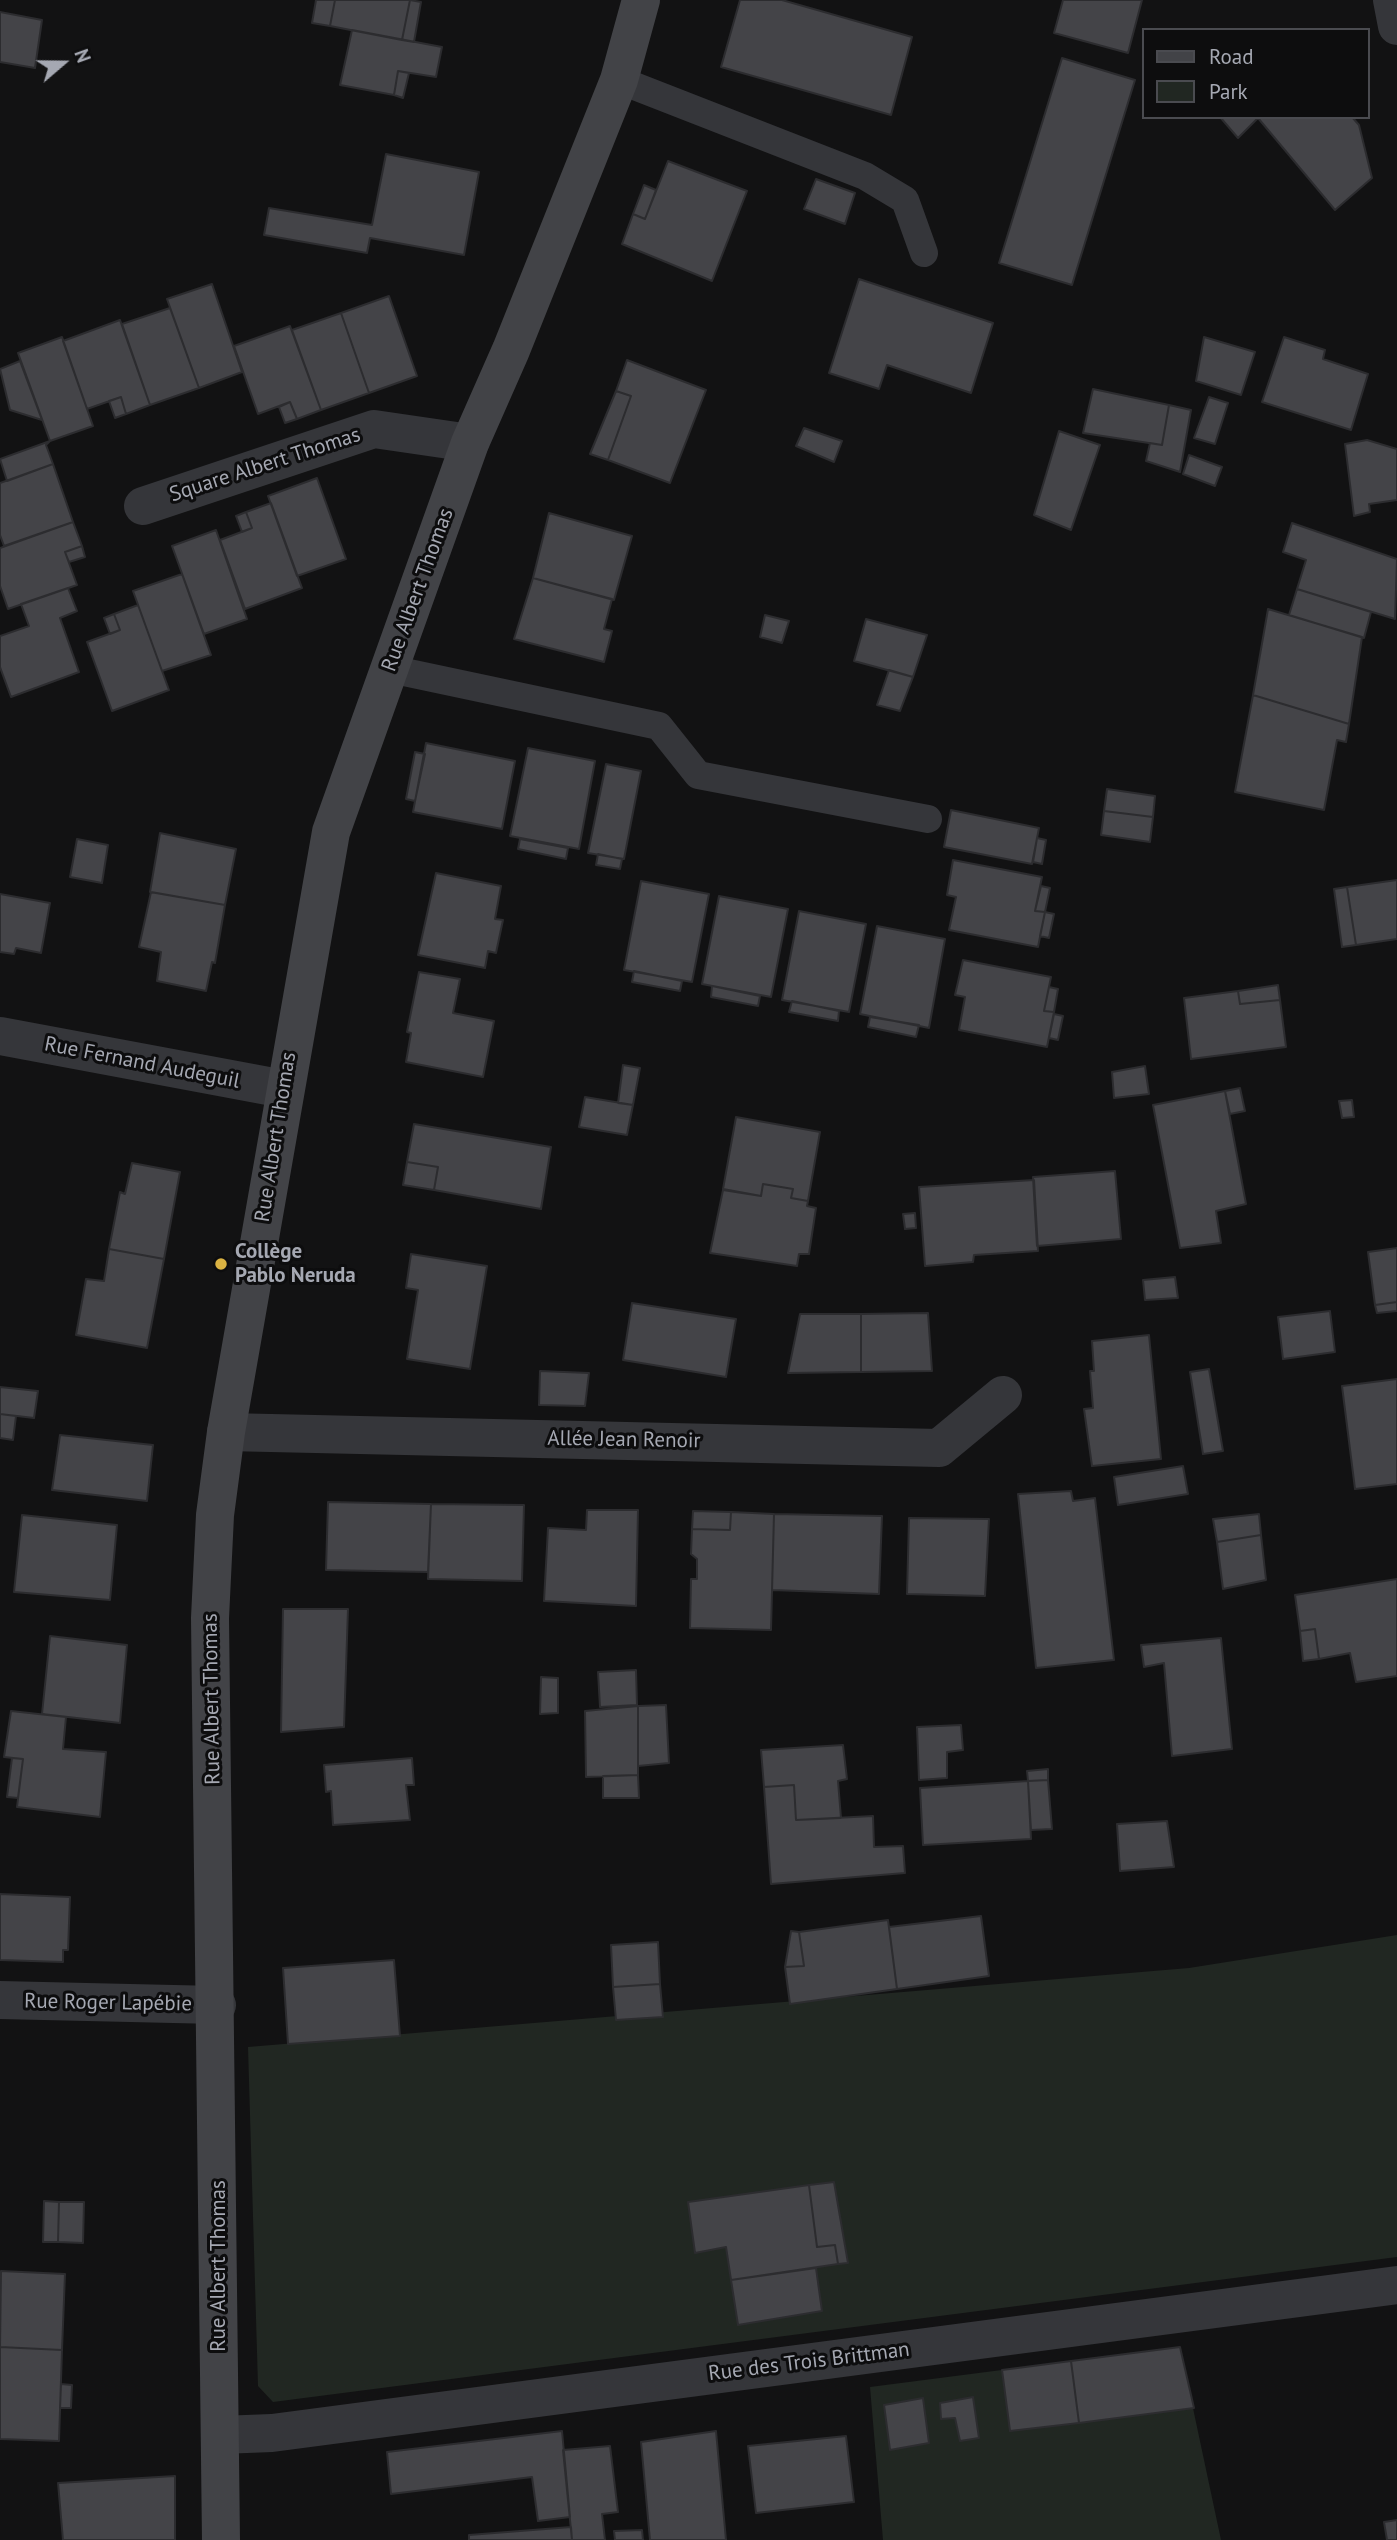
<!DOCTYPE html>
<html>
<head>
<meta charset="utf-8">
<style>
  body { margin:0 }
  #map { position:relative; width:1397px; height:2540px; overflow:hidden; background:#121213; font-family:"PT Sans",sans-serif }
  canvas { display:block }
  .legend { position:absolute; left:1142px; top:28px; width:228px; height:91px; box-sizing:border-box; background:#0d0d0e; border:2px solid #4a4b50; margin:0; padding:9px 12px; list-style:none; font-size:21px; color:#a5a8b2 }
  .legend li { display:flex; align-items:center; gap:14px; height:35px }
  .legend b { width:35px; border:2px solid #4a4b50 }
  .north { position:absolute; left:28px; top:28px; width:70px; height:70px; -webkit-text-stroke:5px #0d0d0e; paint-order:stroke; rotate:70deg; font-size:19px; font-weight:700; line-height:28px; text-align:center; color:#a5a8b2 }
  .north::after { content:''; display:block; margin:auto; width:24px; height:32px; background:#a5a8b2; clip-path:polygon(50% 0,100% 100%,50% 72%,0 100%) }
</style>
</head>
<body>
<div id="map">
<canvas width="1397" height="2540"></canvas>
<ul class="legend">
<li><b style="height:9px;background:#424347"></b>Road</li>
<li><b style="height:19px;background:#212722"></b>Park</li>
</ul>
<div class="north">N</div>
</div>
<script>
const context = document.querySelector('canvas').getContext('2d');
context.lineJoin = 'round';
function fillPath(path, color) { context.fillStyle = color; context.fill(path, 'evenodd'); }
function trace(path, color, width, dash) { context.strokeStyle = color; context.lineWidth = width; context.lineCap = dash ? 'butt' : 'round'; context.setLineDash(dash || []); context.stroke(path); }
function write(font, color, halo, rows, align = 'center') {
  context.font = font + ' "PT Sans",sans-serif'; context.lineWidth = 6; context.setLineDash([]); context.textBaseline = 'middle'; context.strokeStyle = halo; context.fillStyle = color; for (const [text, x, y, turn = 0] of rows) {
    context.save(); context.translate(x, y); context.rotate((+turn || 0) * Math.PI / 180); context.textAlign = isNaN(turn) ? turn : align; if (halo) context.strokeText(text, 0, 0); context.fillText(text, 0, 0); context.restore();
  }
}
fillPath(new Path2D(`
  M 1397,1935 L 1397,2257 L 273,2402 L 258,2386 L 248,2047 L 1189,1968 Z
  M 1180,2347 L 1221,2540 L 883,2540 L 870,2387 Z`), '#212722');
const building = new Path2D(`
  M 316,0 L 335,0 L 330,26 L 312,23 Z
  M 335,0 L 410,0 L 402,40 L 330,26 Z
  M 410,0 L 421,2 L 414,42 L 402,40 Z
  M 740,0 L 782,0 L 912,37 L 891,115 L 721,67 Z
  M 1063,0 L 1142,0 L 1128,53 L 1054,33 Z
  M 0,12 L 42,20 L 35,68 L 0,62 Z
  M 352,30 L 442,47 L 436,77 L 398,71 L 394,95 L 340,85 Z
  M 1062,58 L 1135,80 L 1072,285 L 999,263 Z
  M 398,71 L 409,73 L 403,98 L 394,95 Z
  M 1220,117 L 1352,117 L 1359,125 L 1372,178 L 1335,210 L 1258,118 L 1238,138 Z
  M 386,154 L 479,172 L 464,255 L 370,238 L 367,253 L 264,235 L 269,208 L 372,225 Z
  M 668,161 L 747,191 L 712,281 L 622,244 L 633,214 L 645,219 Z
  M 816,179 L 855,193 L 845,224 L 804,209 Z
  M 644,185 L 656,190 L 645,219 L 633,214 Z
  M 859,279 L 993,323 L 971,393 L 887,365 L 879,389 L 829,373 Z
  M 212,284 L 242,372 L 199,388 L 167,299 Z
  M 389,296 L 417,376 L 369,393 L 341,313 Z
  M 170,308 L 199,388 L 150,405 L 122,324 Z
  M 341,313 L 369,393 L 321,410 L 292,330 Z
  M 120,320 L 150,405 L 126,414 L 121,397 L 87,409 L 63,341 Z
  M 290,326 L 321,410 L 297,419 L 290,402 L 258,414 L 234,346 Z
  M 62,337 L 93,426 L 50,441 L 18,353 Z
  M 1204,337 L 1255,352 L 1241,395 L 1196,381 Z
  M 1284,337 L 1325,350 L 1323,359 L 1368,374 L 1351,430 L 1262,402 Z
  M 627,360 L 706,390 L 670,483 L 608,460 L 631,396 L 616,391 Z
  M 20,361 L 42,420 L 10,410 L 0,369 Z
  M 1093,389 L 1169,405 L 1162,445 L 1083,433 Z
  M 616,391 L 631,396 L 608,460 L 590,454 Z
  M 121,397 L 126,414 L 115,418 L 109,401 Z
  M 1209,397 L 1228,403 L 1215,444 L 1194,438 Z
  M 290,402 L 297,419 L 285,423 L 279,407 Z
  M 1169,405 L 1191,410 L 1180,472 L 1146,461 L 1150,443 L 1162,445 Z
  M 804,428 L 842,441 L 834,462 L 796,446 Z
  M 1059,431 L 1100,445 L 1071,530 L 1034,515 Z
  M 1367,440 L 1397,449 L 1397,500 L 1369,504 L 1370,512 L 1354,516 L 1345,444 Z
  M 50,441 L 46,445 L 53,464 L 7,481 L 0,459 Z
  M 1189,455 L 1222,467 L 1215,486 L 1183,474 Z
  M 53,464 L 73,522 L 4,546 L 0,535 L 0,483 Z
  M 317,478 L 346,559 L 297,576 L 268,496 Z
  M 271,503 L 302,588 L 245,609 L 220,540 L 252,528 L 246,512 Z
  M 246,512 L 252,528 L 242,532 L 236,516 Z
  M 549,513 L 632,536 L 614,600 L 533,578 Z
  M 73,522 L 82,546 L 65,552 L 77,585 L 8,609 L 0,586 L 0,548 Z
  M 1292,523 L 1397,559 L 1395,619 L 1297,589 L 1306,560 L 1283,552 Z
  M 216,530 L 247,619 L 204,634 L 172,546 Z
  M 82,546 L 85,557 L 69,562 L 65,552 Z
  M 182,574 L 211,655 L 162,671 L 133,591 Z
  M 533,578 L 612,599 L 604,629 L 612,631 L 604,662 L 514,639 Z
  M 68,588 L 77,611 L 60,618 L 79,672 L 11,697 L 0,667 L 0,636 L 29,626 L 21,604 Z
  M 1297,589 L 1371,612 L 1364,638 L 1289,615 Z
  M 138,605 L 169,690 L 112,711 L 87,642 L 120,630 L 114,614 Z
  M 1268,609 L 1362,637 L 1349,724 L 1253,695 Z
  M 114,614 L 120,630 L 110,634 L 104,618 Z
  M 765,615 L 789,621 L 782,643 L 760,637 Z
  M 866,619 L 927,635 L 913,677 L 854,661 Z
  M 889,670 L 913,677 L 900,711 L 877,705 Z
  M 1253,695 L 1349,724 L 1346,742 L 1337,740 L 1324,810 L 1235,792 Z
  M 426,743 L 515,761 L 502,829 L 413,812 Z
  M 528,748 L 595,761 L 579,849 L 510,836 Z
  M 415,752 L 425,754 L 415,801 L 406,799 Z
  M 606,764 L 641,771 L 624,859 L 588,853 Z
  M 1107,789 L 1155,796 L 1153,817 L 1104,811 Z
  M 951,810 L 1039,828 L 1032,864 L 944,847 Z
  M 1104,811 L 1153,817 L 1150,842 L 1101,835 Z
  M 160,833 L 236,849 L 225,905 L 150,892 Z
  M 1037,838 L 1046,840 L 1042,864 L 1033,862 Z
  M 77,839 L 108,845 L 102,883 L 70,877 Z
  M 520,839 L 568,848 L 566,859 L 518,849 Z
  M 598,854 L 622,859 L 620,869 L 596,865 Z
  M 953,860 L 1042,877 L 1035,911 L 1045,912 L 1038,947 L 949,930 L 956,897 L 947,895 Z
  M 436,873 L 501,886 L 495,919 L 503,920 L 496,953 L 488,951 L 485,968 L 418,955 Z
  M 1397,880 L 1397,939 L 1356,945 L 1347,887 Z
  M 641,881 L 709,894 L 692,982 L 624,970 Z
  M 1041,886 L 1050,888 L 1045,912 L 1035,911 Z
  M 1347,887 L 1356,945 L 1342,947 L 1334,889 Z
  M 151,892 L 225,905 L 215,963 L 212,962 L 206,991 L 157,981 L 161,952 L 139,947 Z
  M 0,894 L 50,903 L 41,953 L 16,948 L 14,954 L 0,952 Z
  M 719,896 L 788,909 L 771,997 L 702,984 Z
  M 799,911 L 866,924 L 849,1012 L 782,1000 Z
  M 1045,912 L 1054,914 L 1049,938 L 1040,936 Z
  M 877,926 L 945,939 L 929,1028 L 860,1014 Z
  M 963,960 L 1051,977 L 1044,1011 L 1054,1012 L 1047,1047 L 959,1030 L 965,997 L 955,995 Z
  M 634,971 L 682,981 L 680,991 L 632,982 Z
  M 419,972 L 460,979 L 453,1013 L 494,1021 L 483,1077 L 406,1062 L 411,1033 L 407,1032 Z
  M 1278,985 L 1280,1000 L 1240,1004 L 1238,991 Z
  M 712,986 L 760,996 L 758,1006 L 711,997 Z
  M 1049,987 L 1058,989 L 1054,1012 L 1044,1011 Z
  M 1238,991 L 1240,1004 L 1280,1000 L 1286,1047 L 1191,1059 L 1184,998 Z
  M 792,1001 L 839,1011 L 838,1021 L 789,1012 Z
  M 1054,1014 L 1063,1016 L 1058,1040 L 1049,1038 Z
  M 870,1017 L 919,1025 L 916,1037 L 868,1027 Z
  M 623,1065 L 640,1068 L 633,1105 L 618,1103 Z
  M 1145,1066 L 1149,1094 L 1114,1098 L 1112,1072 Z
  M 1240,1088 L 1245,1111 L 1230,1114 L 1225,1091 Z
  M 1225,1091 L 1246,1204 L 1216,1211 L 1221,1243 L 1180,1248 L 1153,1105 Z
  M 585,1097 L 633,1105 L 627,1135 L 579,1127 Z
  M 1352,1100 L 1354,1117 L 1342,1118 L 1339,1101 Z
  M 736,1117 L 820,1132 L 808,1201 L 791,1198 L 793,1189 L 763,1184 L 761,1196 L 723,1189 Z
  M 414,1124 L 551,1147 L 541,1209 L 434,1190 L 438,1167 L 407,1162 Z
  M 407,1162 L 438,1167 L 434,1190 L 403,1185 Z
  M 132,1163 L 180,1172 L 164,1259 L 109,1249 L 120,1192 L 125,1194 Z
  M 1115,1171 L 1121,1239 L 1037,1246 L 1033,1177 Z
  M 1034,1180 L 1038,1251 L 974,1255 L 973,1262 L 925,1266 L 919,1187 Z
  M 763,1184 L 793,1189 L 791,1198 L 808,1201 L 807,1206 L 816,1208 L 809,1254 L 799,1254 L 797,1266 L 710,1253 L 723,1190 L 761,1196 Z
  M 915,1213 L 916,1228 L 905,1229 L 903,1214 Z
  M 1397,1248 L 1397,1302 L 1375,1305 L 1368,1252 Z
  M 109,1249 L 164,1259 L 147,1348 L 76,1335 L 86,1279 L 104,1281 Z
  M 411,1254 L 487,1266 L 470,1369 L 407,1359 L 418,1290 L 406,1288 Z
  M 1175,1277 L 1178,1298 L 1145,1300 L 1143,1280 Z
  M 1397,1302 L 1397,1311 L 1377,1313 L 1375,1305 Z
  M 632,1303 L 736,1319 L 726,1377 L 623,1360 Z
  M 1330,1311 L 1335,1352 L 1283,1359 L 1278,1317 Z
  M 928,1313 L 932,1371 L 861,1372 L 861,1314 Z
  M 800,1314 L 861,1314 L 861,1372 L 788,1373 Z
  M 1149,1335 L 1161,1459 L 1092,1466 L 1084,1409 L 1093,1408 L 1090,1371 L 1094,1371 L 1092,1341 Z
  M 1209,1369 L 1223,1451 L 1203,1454 L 1190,1372 Z
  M 540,1371 L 589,1373 L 585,1406 L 539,1405 Z
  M 1397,1379 L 1397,1484 L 1355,1489 L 1342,1386 Z
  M 0,1387 L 38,1391 L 34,1418 L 0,1414 Z
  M 0,1414 L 16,1416 L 13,1440 L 0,1438 Z
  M 60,1435 L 153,1445 L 147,1501 L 52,1490 Z
  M 1183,1466 L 1188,1494 L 1118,1505 L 1114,1477 Z
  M 1071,1491 L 1073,1501 L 1095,1498 L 1114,1660 L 1036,1668 L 1018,1494 Z
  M 328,1502 L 431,1504 L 428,1572 L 326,1570 Z
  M 431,1504 L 524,1505 L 522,1581 L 428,1579 Z
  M 587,1510 L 638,1510 L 636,1606 L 544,1601 L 548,1528 L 586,1530 Z
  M 693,1511 L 731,1512 L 730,1530 L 692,1529 Z
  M 731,1512 L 774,1514 L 771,1630 L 690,1628 L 691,1579 L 697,1579 L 697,1559 L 691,1554 L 692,1529 L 730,1530 Z
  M 774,1514 L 882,1516 L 879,1594 L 772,1590 Z
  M 1259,1514 L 1261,1535 L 1217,1542 L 1213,1519 Z
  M 22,1515 L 117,1525 L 110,1600 L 14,1592 Z
  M 909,1518 L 989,1519 L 985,1596 L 907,1594 Z
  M 1261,1535 L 1266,1580 L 1223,1589 L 1217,1542 Z
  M 1397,1579 L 1397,1676 L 1356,1682 L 1350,1653 L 1319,1659 L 1315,1629 L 1300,1631 L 1295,1595 Z
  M 283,1609 L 348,1609 L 344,1727 L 281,1732 Z
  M 1315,1629 L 1319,1659 L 1303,1661 L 1300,1631 Z
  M 50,1636 L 127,1645 L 120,1723 L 42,1714 Z
  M 1221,1638 L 1232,1749 L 1172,1756 L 1164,1663 L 1144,1667 L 1141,1645 Z
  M 636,1670 L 637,1705 L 600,1707 L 598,1672 Z
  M 541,1677 L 558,1678 L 558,1713 L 540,1714 Z
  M 666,1705 L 669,1763 L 638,1766 L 638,1706 Z
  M 638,1706 L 638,1775 L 586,1777 L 585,1711 Z
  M 11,1711 L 66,1717 L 63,1749 L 106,1752 L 100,1817 L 17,1807 L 23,1759 L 4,1757 Z
  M 961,1725 L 963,1750 L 947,1752 L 947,1778 L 919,1780 L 917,1727 Z
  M 843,1745 L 847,1779 L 838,1781 L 841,1818 L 796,1820 L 794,1785 L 764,1787 L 761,1750 Z
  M 12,1758 L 23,1759 L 18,1798 L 7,1797 Z
  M 412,1758 L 414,1785 L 406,1785 L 410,1820 L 333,1825 L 331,1791 L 326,1792 L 324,1765 Z
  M 1048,1769 L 1048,1780 L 1028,1781 L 1027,1771 Z
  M 638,1775 L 639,1798 L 603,1798 L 603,1776 Z
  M 1048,1780 L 1052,1829 L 1031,1830 L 1028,1781 Z
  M 1028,1781 L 1031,1839 L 923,1845 L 920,1788 Z
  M 794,1785 L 796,1820 L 873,1816 L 874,1847 L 903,1846 L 905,1873 L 771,1884 L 764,1787 Z
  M 1167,1821 L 1174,1867 L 1120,1871 L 1117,1824 Z
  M 0,1894 L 70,1897 L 68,1950 L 63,1950 L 63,1962 L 0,1960 Z
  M 981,1916 L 989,1976 L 897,1989 L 889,1927 Z
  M 888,1920 L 897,1989 L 790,2004 L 785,1967 L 804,1966 L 799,1932 Z
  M 791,1931 L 799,1932 L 804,1966 L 785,1967 Z
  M 658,1942 L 660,1984 L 613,1987 L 611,1945 Z
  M 394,1960 L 400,2036 L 288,2044 L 283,1968 Z
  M 660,1984 L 663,2017 L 616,2020 L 613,1987 Z
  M 834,2182 L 848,2263 L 838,2264 L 835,2245 L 817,2247 L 809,2185 Z
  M 809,2185 L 817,2247 L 835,2245 L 838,2264 L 731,2280 L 726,2247 L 695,2253 L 688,2202 Z
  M 44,2201 L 59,2202 L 58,2242 L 43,2242 Z
  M 59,2202 L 84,2202 L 83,2243 L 58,2242 Z
  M 816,2268 L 822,2311 L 738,2325 L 731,2280 Z
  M 1,2271 L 65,2274 L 62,2350 L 0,2347 Z
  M 0,2347 L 62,2350 L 59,2441 L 0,2439 Z
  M 1180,2347 L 1194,2408 L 1079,2423 L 1071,2361 Z
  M 1071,2361 L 1079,2423 L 1010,2431 L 1002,2370 Z
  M 61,2384 L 72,2385 L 71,2408 L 60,2408 Z
  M 973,2397 L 979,2438 L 960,2441 L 955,2418 L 941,2419 L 940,2403 Z
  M 923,2398 L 929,2443 L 890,2450 L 884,2405 Z
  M 562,2431 L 570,2517 L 538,2521 L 532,2477 L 391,2494 L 387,2452 Z
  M 716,2431 L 726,2540 L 650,2540 L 641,2442 Z
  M 846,2436 L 854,2502 L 756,2513 L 748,2446 Z
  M 610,2446 L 618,2512 L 602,2514 L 605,2540 L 572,2540 L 563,2450 Z
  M 175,2476 L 175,2540 L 63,2540 L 58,2483 Z
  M 1397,2520 L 1397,2540 L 1387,2540 L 1384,2522 Z
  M 571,2527 L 572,2540 L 469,2540 L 469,2535 Z
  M 642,2530 L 643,2540 L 615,2540 L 614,2531 Z`);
fillPath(building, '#444448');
trace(building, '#2c2c2f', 2);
trace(new Path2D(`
  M 619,80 L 865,176 L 905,200 L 924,253
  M 390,669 L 659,726 L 698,775 L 928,819`), '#35363a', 28);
trace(new Path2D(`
  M 1392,0 L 1397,26
  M 143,506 L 374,429 L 470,443
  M 0,1036 L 284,1089
  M 226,1432 L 939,1448 L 1003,1395
  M 0,2000 L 217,2005
  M 220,2435 L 272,2433 L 1397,2285`), '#35363a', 38);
trace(new Path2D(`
  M 221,2540 L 210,1618 L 215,1515 L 226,1432 L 331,832 L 470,443 L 511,350 L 619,80 L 641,0`), '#424347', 38);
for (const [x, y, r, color] of [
  [221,1264,7,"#dbb343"]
]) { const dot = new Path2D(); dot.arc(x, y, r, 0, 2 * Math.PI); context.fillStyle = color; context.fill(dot); trace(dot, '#0d0d0e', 2.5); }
write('21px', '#a5a8b2', '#0d0d0e', [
  ["Square Albert Thomas",265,465,-18],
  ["Rue Albert Thomas",418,590,-70],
  ["Rue Fernand Audeguil",142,1063,11],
  ["Rue Albert Thomas",276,1137,-81],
  ["Allée Jean Renoir",624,1440,1],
  ["Rue Albert Thomas",212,1699,-91],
  ["Rue Roger Lapébie",108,2003,1],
  ["Rue Albert Thomas",219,2266,-90],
  ["Rue des Trois Brittman",809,2362,-7]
]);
write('bold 21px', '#a5a8b2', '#0d0d0e', [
  ["Collège",235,1252],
  ["Pablo Neruda",235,1276]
], 'left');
</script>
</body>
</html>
